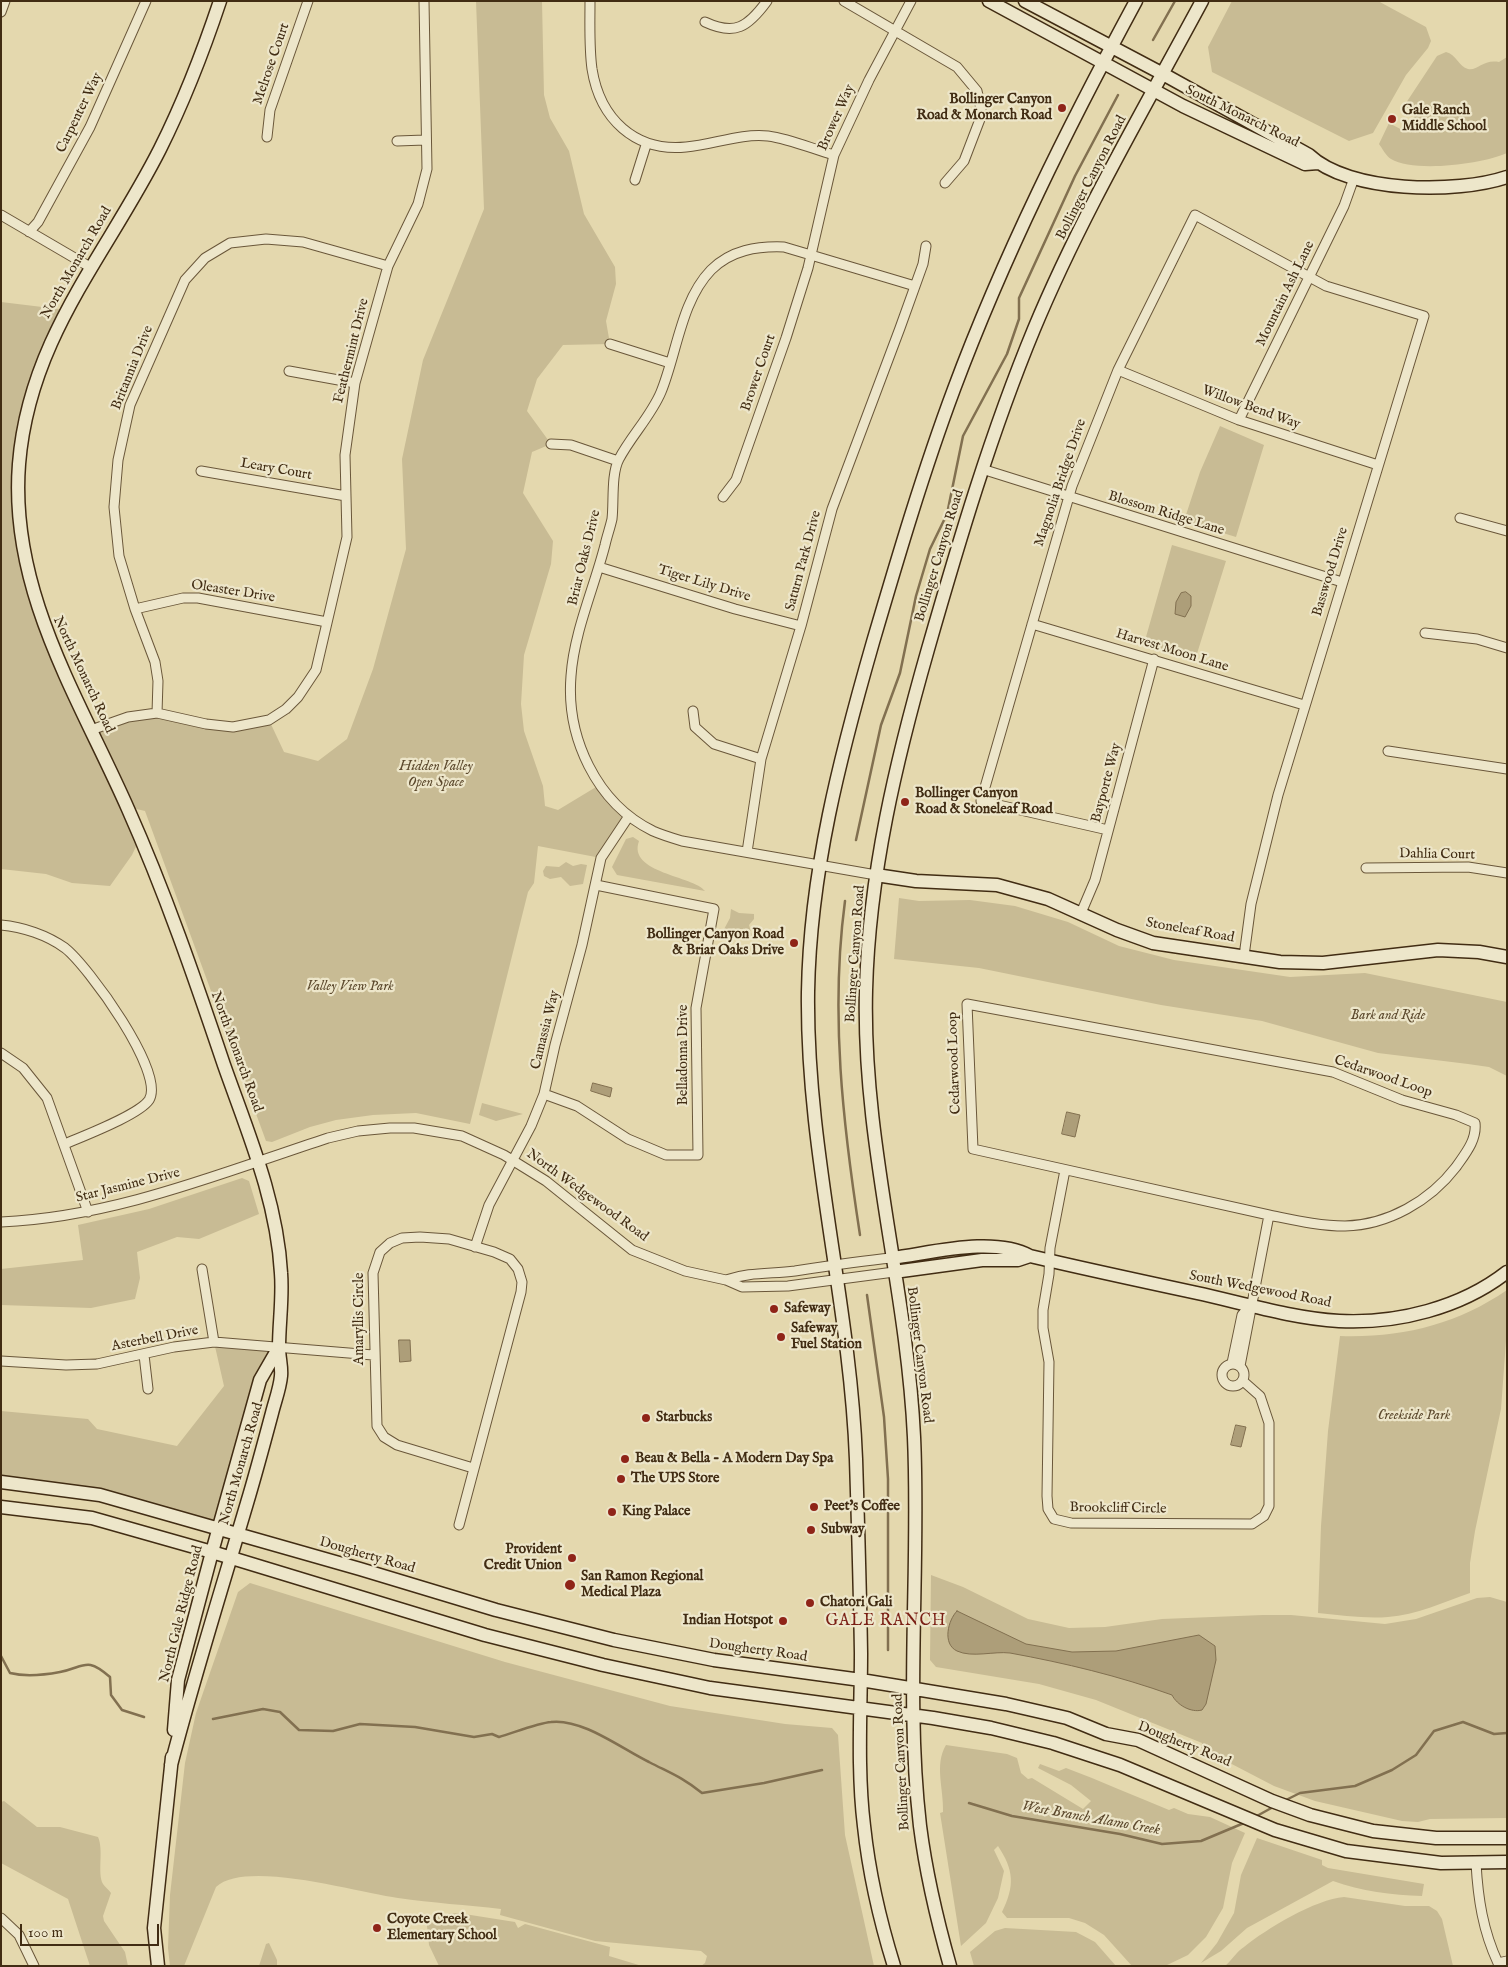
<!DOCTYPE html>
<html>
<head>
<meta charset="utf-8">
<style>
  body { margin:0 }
  #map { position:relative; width:1508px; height:1967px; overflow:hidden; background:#e4d8ae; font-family:"IM FELL English",serif }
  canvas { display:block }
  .frame { position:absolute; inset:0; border:2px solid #412c13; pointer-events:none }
  .scale { position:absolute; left:20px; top:1924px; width:139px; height:22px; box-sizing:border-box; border:2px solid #412c13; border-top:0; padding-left:6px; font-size:15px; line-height:18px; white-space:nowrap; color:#412c13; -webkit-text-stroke:4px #ede6ca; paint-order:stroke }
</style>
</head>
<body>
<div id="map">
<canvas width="1508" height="1967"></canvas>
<div class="frame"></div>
<div class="scale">100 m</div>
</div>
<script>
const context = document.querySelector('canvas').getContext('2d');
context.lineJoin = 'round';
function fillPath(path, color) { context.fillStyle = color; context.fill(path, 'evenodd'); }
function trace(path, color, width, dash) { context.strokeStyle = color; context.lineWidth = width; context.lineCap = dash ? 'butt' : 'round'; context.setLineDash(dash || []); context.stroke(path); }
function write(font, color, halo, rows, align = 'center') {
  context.font = font + ' "IM FELL English",serif'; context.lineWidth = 4.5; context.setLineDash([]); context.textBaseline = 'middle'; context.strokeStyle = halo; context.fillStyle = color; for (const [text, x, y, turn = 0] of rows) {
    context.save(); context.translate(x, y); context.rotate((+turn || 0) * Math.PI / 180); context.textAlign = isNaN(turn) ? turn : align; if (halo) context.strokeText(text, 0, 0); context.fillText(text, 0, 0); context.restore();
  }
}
fillPath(new Path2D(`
  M 476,1 L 542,1 L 544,95 L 550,118 L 569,151 L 584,214 L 615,267 L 616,284 L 606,321 L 610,344 L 563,345 L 537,379 L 527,411 L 551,444 L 532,452 L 523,493 L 553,541 L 551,564 L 524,655 L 521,704 L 524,731 L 543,786 L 545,806 L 558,810 L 601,784 L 629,816 L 601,858 L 538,846 L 534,883 L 528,892 L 470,1124 L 416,1113 L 373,1115 L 336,1120 L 310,1127 L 272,1142 L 266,1141 L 145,811 L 128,807 L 140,838 L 132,855 L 110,886 L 72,883 L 46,874 L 1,869 L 1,302 L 67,310 L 26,418 L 23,549 L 91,729 L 157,713 L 233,727 L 269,720 L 284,752 L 318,761 L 347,739 L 373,669 L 406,549 L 402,459 L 423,360 L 484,209 Z
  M 1232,1 L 1378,1 L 1426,27 L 1431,41 L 1428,48 L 1406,75 L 1373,133 L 1349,141 L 1212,72 L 1208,47 Z
  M 1446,52 C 1456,54 1459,67 1468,69 C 1478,71 1483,59 1499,62 L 1507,57 L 1507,153 C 1483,164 1414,173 1391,159 C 1386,156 1382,148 1379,144 L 1389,123 L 1406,132 L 1416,113 L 1404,106 L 1437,56 Z
  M 1220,426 L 1264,445 L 1236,537 L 1184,521 L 1200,472 Z
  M 1172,545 L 1226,561 L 1195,660 L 1144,644 Z
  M 633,837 L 639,841 C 627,873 694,876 705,891 L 617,875 L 612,867 L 626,839 Z
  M 566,862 L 573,866 L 581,864 L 587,865 L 583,884 L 570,886 L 561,877 L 550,879 L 544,876 L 543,871 L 546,866 L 559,867 Z
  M 899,898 L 919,901 L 970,900 L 1015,906 L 1068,922 L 1119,946 L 1174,960 L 1290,977 L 1365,973 L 1507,1002 L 1507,1076 L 1489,1067 L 1468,1064 L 1378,1053 L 1262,1021 L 1161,1005 L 979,968 L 894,959 Z
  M 731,909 L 739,913 L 754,914 L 754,919 L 749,925 L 752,936 L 747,938 L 740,934 L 731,936 L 722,933 L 730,918 Z
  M 482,1103 L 523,1114 L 496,1121 L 479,1115 Z
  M 242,1178 L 249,1181 L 259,1214 L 199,1239 L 177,1237 L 137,1252 L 140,1278 L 135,1299 L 91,1308 L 1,1305 L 1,1269 L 83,1260 L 78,1225 L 149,1209 Z
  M 1507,1290 L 1507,1327 L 1501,1409 L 1475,1531 L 1470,1563 L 1470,1593 C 1444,1602 1416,1615 1388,1617 C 1365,1619 1342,1615 1318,1613 L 1321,1526 L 1328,1431 L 1340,1336 C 1401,1338 1456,1325 1507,1290 Z
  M 214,1342 L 279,1347 L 260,1381 L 220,1530 L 100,1495 L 1,1482 L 1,1411 L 88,1419 L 97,1429 L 177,1446 L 224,1386 Z
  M 931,1575 L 963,1587 L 1028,1619 L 1069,1628 L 1105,1627 L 1162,1619 L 1263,1615 L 1291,1615 L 1385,1624 L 1416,1619 L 1477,1598 L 1490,1597 L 1507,1602 L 1507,1818 L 1430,1819 L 1418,1822 L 1402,1821 L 1315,1801 L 1274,1786 L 1201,1748 L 1202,1743 L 1096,1700 L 1039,1684 L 936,1667 L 930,1660 Z
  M 250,1583 L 505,1662 L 670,1706 L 785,1724 L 832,1728 L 838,1735 L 845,1835 L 874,1966 L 701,1966 L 705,1963 L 707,1956 L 701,1951 L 595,1941 L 500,1915 L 501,1909 C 467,1905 432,1903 398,1898 C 359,1893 246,1859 216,1887 L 184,1966 L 170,1966 L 168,1948 L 170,1895 L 185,1763 L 196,1713 L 238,1592 Z
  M 946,1745 L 1007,1754 L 1017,1758 L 1021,1773 L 1028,1779 L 1032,1778 L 1083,1809 L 1091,1801 L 1071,1785 L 1038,1768 L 1040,1764 L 1059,1771 L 1066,1768 C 1101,1781 1134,1796 1169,1810 L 1174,1808 L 1188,1814 L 1210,1817 L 1245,1833 L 1232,1863 L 1223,1908 L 1206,1937 L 1188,1955 L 1165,1966 L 1132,1966 L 1104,1935 L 1085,1923 L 1069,1918 L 1007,1918 L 1002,1912 C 1015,1886 1014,1870 998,1846 L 994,1850 L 1004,1871 L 998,1898 L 986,1923 L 961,1946 L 940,1813 L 943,1812 C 944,1789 934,1765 946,1745 Z
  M 4,1801 L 37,1827 L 60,1827 L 98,1837 C 104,1850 97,1873 103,1884 C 105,1887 109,1890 111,1893 L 103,1916 L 104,1921 L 125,1952 L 128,1966 L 90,1966 L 68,1899 L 1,1863 L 1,1802 Z
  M 1257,1838 L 1322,1860 L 1322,1865 L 1328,1868 L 1424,1884 L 1422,1896 C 1392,1895 1361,1891 1333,1881 L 1247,1928 L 1221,1951 L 1201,1963 L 1217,1943 L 1234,1913 L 1241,1875 Z
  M 1344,1897 L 1405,1906 L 1429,1906 L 1437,1911 L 1442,1919 L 1453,1966 L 1225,1966 C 1232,1960 1236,1952 1244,1947 C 1266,1929 1316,1899 1344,1897 Z
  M 458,1913 L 515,1922 L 518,1928 L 525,1924 L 610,1947 L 609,1956 L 642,1966 L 439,1966 L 429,1945 L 426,1916 Z
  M 1005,1928 L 1076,1932 L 1095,1942 L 1116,1966 L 974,1966 L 970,1952 L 995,1931 Z
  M 269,1943 L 277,1960 L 277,1966 L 259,1966 L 266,1944 Z`), '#c8bb94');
const water = new Path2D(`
  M 1186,592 L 1191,596 L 1191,606 L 1185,617 L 1175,614 L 1176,602 L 1181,593 Z
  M 593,1083 L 612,1088 L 610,1097 L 591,1091 Z
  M 1067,1112 L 1080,1115 L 1075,1137 L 1062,1134 Z
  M 399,1340 L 410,1340 L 411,1361 L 400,1362 Z
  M 1236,1425 L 1246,1427 L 1241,1447 L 1231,1445 Z
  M 957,1611 L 1026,1644 L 1072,1652 L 1116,1651 L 1199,1635 L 1215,1646 L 1216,1660 L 1206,1704 L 1202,1710 C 1191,1713 1177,1705 1172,1695 C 1119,1676 1065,1663 1010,1653 C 994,1651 972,1658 957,1651 C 942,1644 948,1620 957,1611 Z`);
fillPath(water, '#ad9e79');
trace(water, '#827050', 1);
trace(new Path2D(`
  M 1153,40 L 1175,1
  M 856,840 L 881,725 L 900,673 L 916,596 L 930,549 L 947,514 L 963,436 L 1007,354 L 1019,319 L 1019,298 L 1075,176 L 1118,95
  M 845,901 C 830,1013 843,1125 860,1235
  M 867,1295 L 884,1417 L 888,1479 L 888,1650
  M 1,1656 L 10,1673 C 26,1677 44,1675 60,1672 C 85,1667 86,1656 110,1677 L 111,1695 L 122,1710 L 144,1717
  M 213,1719 L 263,1709 L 280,1712 L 299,1730 L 333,1731 L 360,1724 L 415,1727 L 474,1737 L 492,1734 L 499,1737 C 513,1733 538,1723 551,1722 C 582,1718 622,1749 649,1762 C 670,1773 682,1777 702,1793 L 764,1783 L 822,1770
  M 1284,1801 L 1300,1793 L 1355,1786 L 1392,1770 L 1416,1755 L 1434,1731 L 1463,1722 L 1494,1734 L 1507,1733
  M 969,1803 L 1012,1816 L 1120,1834 L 1162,1844 L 1201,1841 L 1244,1823
  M 1255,1817 L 1275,1806`), '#827050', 2.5);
const street = new Path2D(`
  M 590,1 C 590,24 589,47 592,69 C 600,119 635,152 686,147 C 713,145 740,133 768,136 C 790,139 813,149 834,155
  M 844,1 L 957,67 L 977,91 L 982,114 L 964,161 L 945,183
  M 1,12 L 5,1
  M 705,22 C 735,36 748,27 767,1
  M 267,137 L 270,110 L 308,1
  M 397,141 L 425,140
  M 635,180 L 646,145
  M 1,215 L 90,267
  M 29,232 L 38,222 L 90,127 L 146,1
  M 610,344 L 670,363
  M 1118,370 L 1239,420 L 1378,465
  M 289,371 L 355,383
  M 1239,420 L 1344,206 L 1354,178
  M 551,444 L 571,445 L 618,461
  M 982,469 L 1342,582
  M 201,471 L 346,496
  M 723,497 L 736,480 L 786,338 L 808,268 L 834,155 L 869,80 L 911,1
  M 1460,518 L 1507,531
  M 599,567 L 735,609 L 801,626
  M 135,609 L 183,598 L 198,598 L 327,622
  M 1032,624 L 1304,705
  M 1425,633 L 1477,639 L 1507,648
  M 693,711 L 695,727 L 714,744 L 761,759
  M 157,713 L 158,681 L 155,662 L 135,609 L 119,556 L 114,507 L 118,460 L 130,405 L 185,280 L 205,258 L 230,243 L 266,239 L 303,242 L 388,266
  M 91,730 L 128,717 L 157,713 L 206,724 L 233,727 L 269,720 L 286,709 L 298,697 L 316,670 L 347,537 L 345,455 L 355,383 L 388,266 L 418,204 L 427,169 L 424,1
  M 1388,751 L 1507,769
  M 1108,830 L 981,801 L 1072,486 L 1118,370 L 1195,215 L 1326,286 L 1424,316 L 1278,795 L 1251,904 L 1244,956
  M 747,852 L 761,759 L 801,626 L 832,509 L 900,328 L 923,264 L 926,246
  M 1366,868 L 1468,867 L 1507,873
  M 876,875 L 682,841 C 672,838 662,835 653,831 C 596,803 566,737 571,676 C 574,632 594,588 605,545 C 607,536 610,528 612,519 C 614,502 611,474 619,459 C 631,436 651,416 661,392 C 677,353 681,301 711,270 C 731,250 757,246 784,247 L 915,286
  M 1081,913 L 1095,880 L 1154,659
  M 1,925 C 23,927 47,935 65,948 C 88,966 166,1073 149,1100 C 139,1115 83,1136 65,1144
  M 967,1004 L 1333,1072 L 1402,1100 L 1456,1115 L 1475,1123 C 1477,1140 1465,1154 1456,1167 C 1430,1201 1388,1225 1345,1226 C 1319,1226 1294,1220 1269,1215 L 973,1149 Z
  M 1,1053 L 23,1068 L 47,1098 L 88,1212
  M 544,1094 L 577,1106 L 628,1139 L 666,1155 L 698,1155 L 696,1008 L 714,909 L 596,885
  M 1065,1170 L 1050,1248 L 1049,1274 L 1043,1310 L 1043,1328 L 1049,1362 L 1047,1496 L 1048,1509 L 1054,1519 L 1071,1523 L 1252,1524 L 1264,1516 L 1269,1506 L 1269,1423 L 1260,1396 L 1243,1381
  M 1,1222 C 115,1217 221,1173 328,1138 L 358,1131 L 390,1128 L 414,1128 L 462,1136 L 504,1155 L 546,1181 L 632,1250 L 685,1271 L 726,1280 L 742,1287 L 788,1286 L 894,1272
  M 475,1247 L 489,1205 L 531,1126 L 544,1094 L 555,1045 L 582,945 L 601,858 L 629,816
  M 202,1269 L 214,1342
  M 726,1280 C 749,1272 771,1274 795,1271 C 827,1266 859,1261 892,1258
  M 144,1355 L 148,1389
  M 1,1361 L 66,1365 L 97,1364 L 174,1347 L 214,1342 L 373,1355
  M 1232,1363 L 1242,1315 L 1250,1305
  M1222 1375a11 11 0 1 1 22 0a11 11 0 1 1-22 0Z
  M 1240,1366 L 1269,1215
  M 459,1525 L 521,1292 L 522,1282 L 518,1269 L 510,1259 L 494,1252 L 449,1239 L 420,1237 L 402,1238 L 390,1243 L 380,1252 L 373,1273 L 377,1426 L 384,1437 L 397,1445 L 473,1468
  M 1476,1863 C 1478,1899 1483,1931 1498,1963 L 1507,1961
  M 1,1918 L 19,1935 L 34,1966`);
const secondary = new Path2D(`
  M 989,1 L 1183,106 L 1305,164 L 1318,163
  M 1025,1 L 1163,74 L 1309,155 C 1349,193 1457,194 1507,177
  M 876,875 L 916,881 L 997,885 L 1048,899 L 1117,930 L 1153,943 L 1280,962 L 1323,963 L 1438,950 L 1479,952 L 1507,957
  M 892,1258 C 932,1253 993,1236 1030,1256 C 1085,1269 1141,1281 1197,1293 C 1243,1303 1291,1318 1339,1321 C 1397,1324 1461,1308 1507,1272
  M 894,1272 L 982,1260 L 1018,1260 L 1030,1256
  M 1,1482 L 100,1495 L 360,1569 L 496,1610 L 614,1640 L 714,1660 L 861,1680 L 1006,1704 L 1067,1718 L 1106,1734 L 1138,1740 L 1272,1801 L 1310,1815 L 1373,1831 L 1436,1838 L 1507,1838
  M 1,1507 L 92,1518 L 212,1552 L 485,1635 L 603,1665 L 710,1688 L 933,1718 L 991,1728 L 1053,1743 L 1120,1765 L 1275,1830 L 1346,1851 L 1441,1863 L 1507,1862
  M 174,1730 L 178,1680 L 212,1552 L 260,1380 L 279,1347
  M 171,1765 C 194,1677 221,1591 247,1503 C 256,1473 264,1443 272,1413 C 275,1401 280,1388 281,1376 C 282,1367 279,1357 279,1348 C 279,1323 283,1298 281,1273 C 277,1200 248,1133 224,1065 C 195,979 165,892 128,809 C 79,698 9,591 19,464 C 29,338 106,256 160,149 C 184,101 203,52 220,1
  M 158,1966 L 154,1928 L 172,1757
  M 894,1966 C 880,1921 869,1873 864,1826 C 857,1769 861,1710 861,1653 C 860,1588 858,1523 856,1459 C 850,1302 806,1149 808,992 C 810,872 840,757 873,642 C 898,557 923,472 954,389 C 1004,255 1068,127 1136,1
  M 950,1966 C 937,1920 926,1873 920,1826 C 905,1697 920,1567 914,1437 C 907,1287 862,1141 866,990 C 869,874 896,761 928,649 C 959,541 991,433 1034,329 C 1081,216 1144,109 1202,1`);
trace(street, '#6a573a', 11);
trace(secondary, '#412c13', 15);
trace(street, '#ede6ca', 9);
trace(secondary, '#ede6ca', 12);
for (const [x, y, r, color] of [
  [1062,108,5,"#8f2418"],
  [1392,119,5,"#8f2418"],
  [905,802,5,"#8f2418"],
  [794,943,5,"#8f2418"],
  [774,1309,5,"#8f2418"],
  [781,1337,5,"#8f2418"],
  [646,1418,5,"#8f2418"],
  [625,1459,5,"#8f2418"],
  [621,1479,5,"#8f2418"],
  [814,1507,5,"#8f2418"],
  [612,1512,5,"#8f2418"],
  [811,1530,5,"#8f2418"],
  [572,1558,5,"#8f2418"],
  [570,1585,6,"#8f2418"],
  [810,1603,5,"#8f2418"],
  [783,1621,5,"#8f2418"],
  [377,1928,5,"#8f2418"]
]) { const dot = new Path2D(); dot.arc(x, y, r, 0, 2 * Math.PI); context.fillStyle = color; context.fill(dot); trace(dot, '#ede6ca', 2); }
write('14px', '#412c13', '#ede6ca', [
  ["Melrose Court",272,64,-71],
  ["Carpenter Way",80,113,-64],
  ["South Monarch Road",1242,117,26],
  ["Brower Way",837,118,-66],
  ["Bollinger Canyon Road",1092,178,-63],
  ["North Monarch Road",77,263,-60],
  ["Mountain Ash Lane",1286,294,-64],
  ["Feathermint Drive",352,351,-76],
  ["Britannia Drive",133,368,-68],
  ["Brower Court",759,373,-71],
  ["Willow Bend Way",1251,408,20],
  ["Leary Court",276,470,10],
  ["Magnolia Bridge Drive",1061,483,-71],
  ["Blossom Ridge Lane",1166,514,17],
  ["Bollinger Canyon Road",940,556,-73],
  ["Briar Oaks Drive",585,558,-76],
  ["Saturn Park Drive",804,561,-75],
  ["Basswood Drive",1331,572,-73],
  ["Tiger Lily Drive",704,584,17],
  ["Oleaster Drive",233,592,9],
  ["Harvest Moon Lane",1172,651,17],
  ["North Monarch Road",83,675,65],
  ["Bayporte Way",1107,783,-75],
  ["Dahlia Court",1437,855,1],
  ["Stoneleaf Road",1190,931,10],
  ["Bollinger Canyon Road",856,954,-86],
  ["Camassia Way",546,1030,-76],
  ["North Monarch Road",236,1052,70],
  ["Belladonna Drive",684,1055,-90],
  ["Cedarwood Loop",955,1063,-92],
  ["Cedarwood Loop",1383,1077,19],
  ["Star Jasmine Drive",128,1186,-14],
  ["North Wedgewood Road",587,1196,36],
  ["South Wedgewood Road",1260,1290,11],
  ["Amaryllis Circle",360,1319,-90],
  ["Asterbell Drive",155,1339,-11],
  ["Bollinger Canyon Road",919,1355,83],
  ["North Monarch Road",242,1464,-74],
  ["Brookcliff Circle",1118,1509,1],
  ["Dougherty Road",367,1556,16],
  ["North Gale Ridge Road",182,1614,-76],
  ["Dougherty Road",758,1651,8],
  ["Dougherty Road",1184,1745,22],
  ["Bollinger Canyon Road",902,1762,-93]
]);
write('bold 14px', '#412c13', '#ede6ca', [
  ["Bollinger Canyon",1052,100,"right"],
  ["Road & Monarch Road",1052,116,"right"],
  ["Gale Ranch",1402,111],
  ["Middle School",1402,127],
  ["Bollinger Canyon",915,794],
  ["Road & Stoneleaf Road",915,810],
  ["Bollinger Canyon Road",784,935,"right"],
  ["& Briar Oaks Drive",784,951,"right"],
  ["Safeway",784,1309],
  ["Safeway",791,1329],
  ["Fuel Station",791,1345],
  ["Starbucks",656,1418],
  ["Beau & Bella - A Modern Day Spa",635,1459],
  ["The UPS Store",631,1479],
  ["Peet's Coffee",824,1507],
  ["King Palace",622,1512],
  ["Subway",821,1530],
  ["Provident",562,1550,"right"],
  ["Credit Union",562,1566,"right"],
  ["San Ramon Regional",581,1577],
  ["Medical Plaza",581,1593],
  ["Chatori Gali",820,1603],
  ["Indian Hotspot",773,1621,"right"],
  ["Coyote Creek",387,1920],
  ["Elementary School",387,1936]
], 'left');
write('italic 14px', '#5c492d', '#ede6ca', [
  ["Hidden Valley",436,767],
  ["Open Space",436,783],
  ["Valley View Park",350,987],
  ["Bark and Ride",1388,1016],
  ["Creekside Park",1414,1416]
]);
write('italic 15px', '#5c482c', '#ede6ca', [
  ["West Branch Alamo Creek",1091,1819,10]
]);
context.letterSpacing = '1px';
write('16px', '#7a1f14', '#ede6ca', [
  ["GALE RANCH",886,1622]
]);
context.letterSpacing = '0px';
</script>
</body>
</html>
